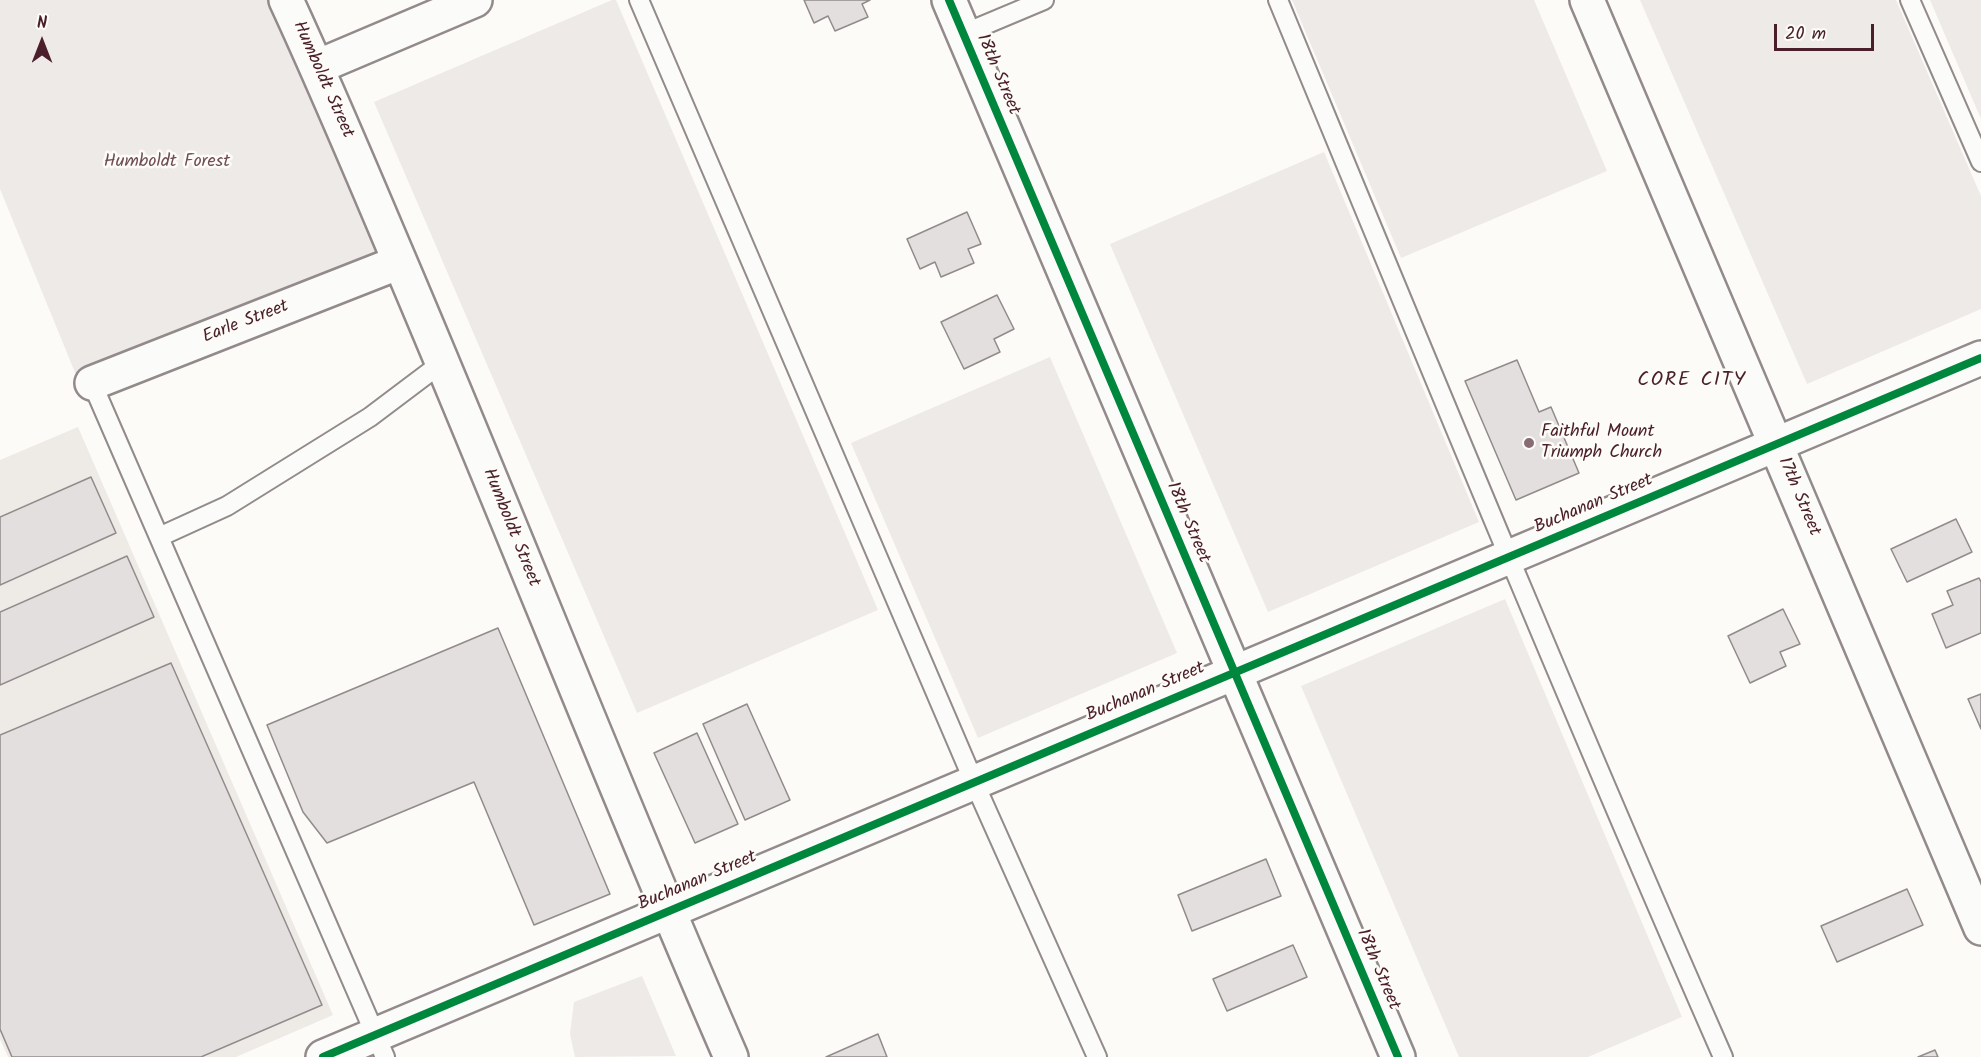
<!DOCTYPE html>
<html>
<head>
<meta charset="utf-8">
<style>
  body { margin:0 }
  #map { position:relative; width:1981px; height:1057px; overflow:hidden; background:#fcfbf8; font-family:Kalam,sans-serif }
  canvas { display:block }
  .north { position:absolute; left:12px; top:12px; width:60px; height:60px; -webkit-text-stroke:4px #fdfcf7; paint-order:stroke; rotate:0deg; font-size:16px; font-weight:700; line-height:24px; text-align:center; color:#4a1f2b }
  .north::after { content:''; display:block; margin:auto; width:21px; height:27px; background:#4a1f2b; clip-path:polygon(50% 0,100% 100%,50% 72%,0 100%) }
  .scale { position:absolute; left:1774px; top:24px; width:100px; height:27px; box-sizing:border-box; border:3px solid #4a1f2b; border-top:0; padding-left:8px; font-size:18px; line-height:21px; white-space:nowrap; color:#4a1f2b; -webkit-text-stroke:4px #fdfcf7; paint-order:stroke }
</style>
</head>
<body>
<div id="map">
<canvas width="1981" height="1057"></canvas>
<div class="north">N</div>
<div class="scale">20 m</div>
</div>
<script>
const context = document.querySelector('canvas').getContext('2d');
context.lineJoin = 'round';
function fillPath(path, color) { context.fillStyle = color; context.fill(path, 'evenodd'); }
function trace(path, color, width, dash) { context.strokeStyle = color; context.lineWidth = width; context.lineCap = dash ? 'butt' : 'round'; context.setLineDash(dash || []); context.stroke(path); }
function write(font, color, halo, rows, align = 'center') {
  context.font = font + ' Kalam,sans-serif'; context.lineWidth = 5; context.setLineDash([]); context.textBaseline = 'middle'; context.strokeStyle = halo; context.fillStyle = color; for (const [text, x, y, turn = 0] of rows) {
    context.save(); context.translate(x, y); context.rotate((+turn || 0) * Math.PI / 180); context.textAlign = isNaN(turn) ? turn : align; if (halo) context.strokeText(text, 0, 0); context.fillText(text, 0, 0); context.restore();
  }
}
fillPath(new Path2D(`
  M 78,427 L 333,1015 L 236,1057 L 8,1057 L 0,1039 L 0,460 Z`), '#eeebe7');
fillPath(new Path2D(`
  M 0,0 L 280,0 L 382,251 L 76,375 L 0,189 Z
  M 612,0 L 616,0 L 878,610 L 637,713 L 374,102 Z
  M 1292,0 L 1534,0 L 1607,171 L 1401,258 Z
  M 1640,0 L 1896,0 L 1981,196 L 1981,309 L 1807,384 Z
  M 1930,0 L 1981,0 L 1981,119 Z
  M 1324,152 L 1479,522 L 1268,612 L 1110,244 Z
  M 1050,357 L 1177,653 L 978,738 L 851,443 Z
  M 1505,599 L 1682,1017 L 1588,1057 L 1459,1057 L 1301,686 Z
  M 642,976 L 676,1056 L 575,1057 L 570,1034 L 574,1002 Z`), '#eeeae8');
const building = new Path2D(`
  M 804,0 L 870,0 L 862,4 L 868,17 L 835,31 L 828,16 L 814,23 Z
  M 967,212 L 981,244 L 968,249 L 974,263 L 941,277 L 935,262 L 920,269 L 907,239 Z
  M 997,295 L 1014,329 L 994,339 L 1000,352 L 964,369 L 941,322 Z
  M 1517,360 L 1539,412 L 1551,407 L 1579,473 L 1516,500 L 1465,381 Z
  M 91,477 L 116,533 L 0,585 L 0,517 Z
  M 1956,519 L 1972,552 L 1907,582 L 1891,549 Z
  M 127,556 L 154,617 L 0,685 L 0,612 Z
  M 1979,578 L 1981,582 L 1981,633 L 1946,648 L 1932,614 L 1953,605 L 1947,591 Z
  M 1783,609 L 1800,644 L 1780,652 L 1786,666 L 1750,683 L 1728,636 Z
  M 498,628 L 610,894 L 534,925 L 474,782 L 327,843 L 303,812 L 267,725 Z
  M 171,663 L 322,1005 L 201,1057 L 12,1057 L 0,1029 L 0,735 Z
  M 1981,694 L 1981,729 L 1968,699 Z
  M 747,704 L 790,800 L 745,820 L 703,724 Z
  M 697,733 L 738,824 L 695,843 L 654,753 Z
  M 1266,859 L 1281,896 L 1192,931 L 1178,895 Z
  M 1907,889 L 1923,925 L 1837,962 L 1821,926 Z
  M 1293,945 L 1307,977 L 1227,1011 L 1213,979 Z
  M 878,1034 L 887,1057 L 826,1057 Z
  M 1935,1050 L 1938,1057 L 1918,1057 Z`);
fillPath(building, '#e2dfde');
trace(building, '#928a8b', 1.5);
const lane = new Path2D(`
  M 639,0 L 974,782 L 1097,1057
  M 1278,0 C 1424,353 1569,707 1723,1057
  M 1910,0 L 1981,162
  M 963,34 L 1044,0
  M 92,383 L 385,1057
  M 159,537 L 227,506 L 370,417 L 443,362`);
const street = new Path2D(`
  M 286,0 C 324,82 359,165 394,248 C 509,517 614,789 731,1057
  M 949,0 L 1398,1057
  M 1587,0 L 1981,928
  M 317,67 L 475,0
  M 92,383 L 400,262`);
const secondary = new Path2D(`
  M 323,1057 L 1981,358`);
trace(lane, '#928a8b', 22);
trace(street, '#928a8b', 38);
trace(secondary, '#928a8b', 38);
trace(lane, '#fbfbf9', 18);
trace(street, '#fbfbf9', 33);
trace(secondary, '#fbfbf9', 33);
trace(new Path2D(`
  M 949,0 L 1398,1057
  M 323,1057 L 1981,358`), '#00873e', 8);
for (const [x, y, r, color] of [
  [1529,443,6,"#886c73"]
]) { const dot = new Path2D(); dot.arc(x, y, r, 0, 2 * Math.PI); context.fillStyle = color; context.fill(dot); trace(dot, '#fdfcf7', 2); }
write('18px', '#4a1f2b', '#fdfcf7', [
  ["18th Street",997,75,67],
  ["Humboldt Street",322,80,66],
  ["Earle Street",246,323,-21],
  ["17th Street",1798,497,67],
  ["Buchanan Street",1594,505,-23],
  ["18th Street",1187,523,67],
  ["Humboldt Street",510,528,68],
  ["Buchanan Street",1146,693,-23],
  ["Buchanan Street",698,882,-23],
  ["18th Street",1377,970,67]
]);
write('18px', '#704e57', '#fdfcf7', [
  ["Humboldt Forest",167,163]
]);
write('18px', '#4a1f2b', '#fdfcf7', [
  ["Faithful Mount",1541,433],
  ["Triumph Church",1541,454]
], 'left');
context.letterSpacing = '1.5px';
write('20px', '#4a1f2b', '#fdfcf7', [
  ["CORE CITY",1692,382]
]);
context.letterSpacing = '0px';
</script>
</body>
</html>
